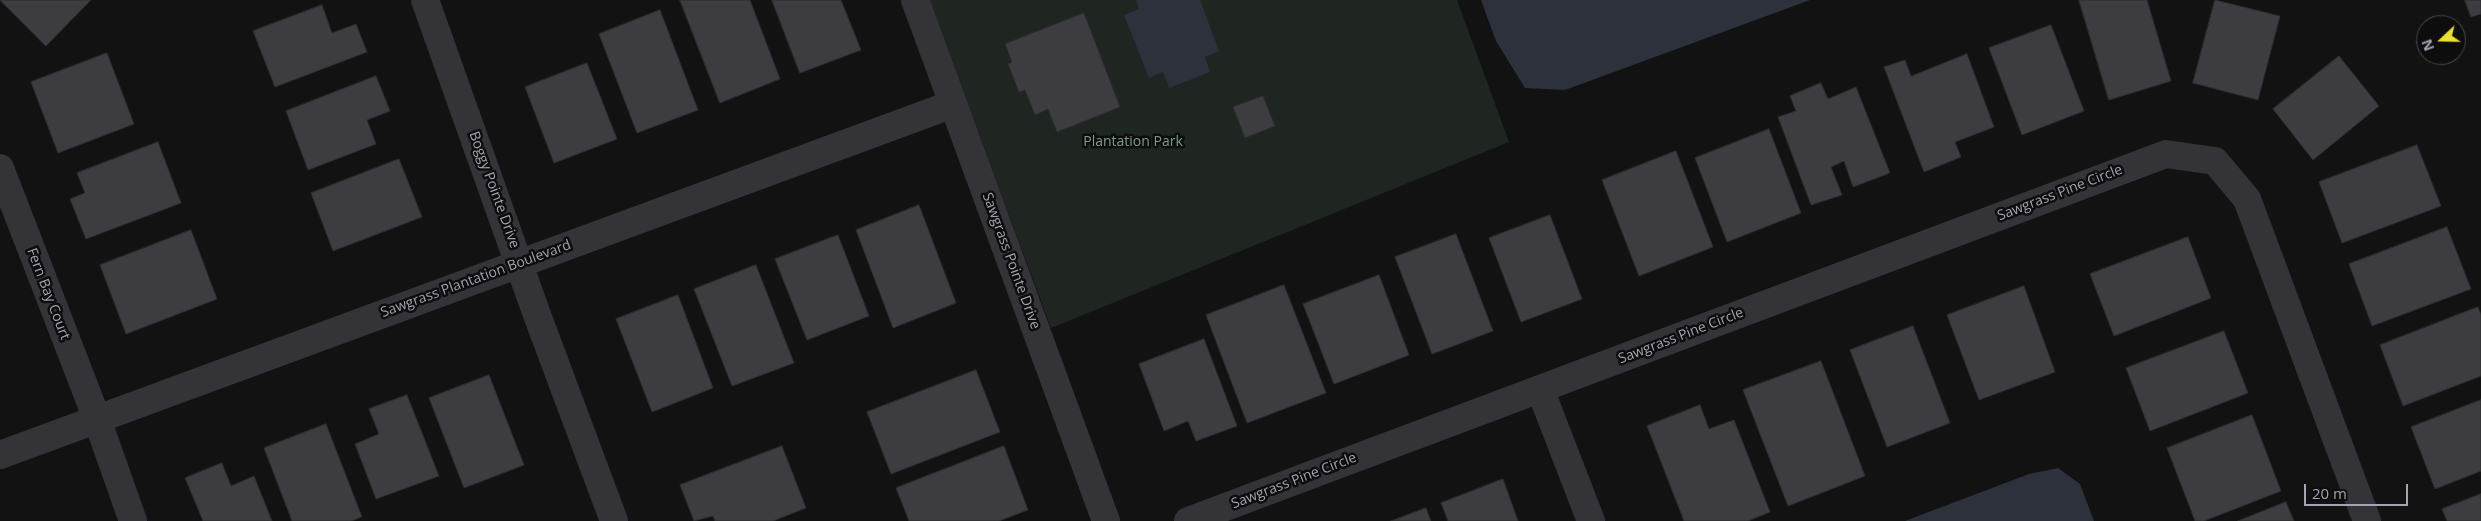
<!DOCTYPE html>
<html>
<head>
<meta charset="utf-8">
<style>
  body { margin:0 }
  #map { position:relative; width:2481px; height:521px; overflow:hidden; background:#121213; font-family:"Open Sans",sans-serif }
  canvas { display:block }
  .north { position:absolute; left:2416px; top:15px; width:50px; height:50px; box-sizing:border-box; background:#0d0d0e; border:1px solid #494950; border-radius:50%; rotate:249deg; font-size:14px; font-weight:700; line-height:20px; text-align:center; color:#a4a4b3 }
  .north::after { content:''; display:block; margin:auto; width:18px; height:22px; background:#e8e035; clip-path:polygon(50% 0,100% 100%,50% 72%,0 100%) }
  .scale { position:absolute; left:2304px; top:484px; width:104px; height:22px; box-sizing:border-box; border:2px solid #a4a4b3; border-top:0; padding-left:6px; font-size:15px; line-height:18px; white-space:nowrap; color:#a4a4b3; -webkit-text-stroke:4px #0d0d0e; paint-order:stroke }
</style>
</head>
<body>
<div id="map">
<canvas width="2481" height="521"></canvas>
<div class="north">N</div>
<div class="scale">20 m</div>
</div>
<script>
const context = document.querySelector('canvas').getContext('2d');
context.lineJoin = 'round';
function fillPath(path, color) { context.fillStyle = color; context.fill(path, 'evenodd'); }
function trace(path, color, width, dash) { context.strokeStyle = color; context.lineWidth = width; context.lineCap = dash ? 'butt' : 'round'; context.setLineDash(dash || []); context.stroke(path); }
function write(font, color, halo, rows, align = 'center') {
  context.font = font + ' "Open Sans",sans-serif'; context.lineWidth = 5; context.setLineDash([]); context.textBaseline = 'middle'; context.strokeStyle = halo; context.fillStyle = color; for (const [text, x, y, turn = 0] of rows) {
    context.save(); context.translate(x, y); context.rotate((+turn || 0) * Math.PI / 180); context.textAlign = isNaN(turn) ? turn : align; if (halo) context.strokeText(text, 0, 0); context.fillText(text, 0, 0); context.restore();
  }
}
fillPath(new Path2D(`
  M 929,0 L 1457,0 L 1509,142 L 1051,328 Z`), '#1f2622');
fillPath(new Path2D(`
  M 1136,0 L 1200,0 L 1219,51 L 1205,57 L 1210,72 L 1169,88 L 1163,72 L 1149,78 L 1124,15 L 1139,9 Z
  M 1481,0 L 1810,0 L 1565,90 L 1525,88 L 1496,41 Z
  M 2058,468 L 2080,484 L 2094,521 L 1905,521 L 2029,474 Z`), '#2c313b');
const building = new Path2D(`
  M 0,0 L 91,0 L 46,46 Z
  M 680,0 L 750,0 L 780,79 L 720,103 Z
  M 772,0 L 841,0 L 861,50 L 800,73 Z
  M 2079,0 L 2147,0 L 2171,81 L 2109,100 Z
  M 2215,0 L 2280,16 L 2258,100 L 2193,83 Z
  M 2465,0 L 2481,0 L 2481,14 L 2471,17 Z
  M 322,5 L 332,33 L 356,24 L 367,52 L 275,87 L 253,31 Z
  M 660,10 L 698,110 L 637,133 L 599,34 Z
  M 1084,13 L 1120,107 L 1057,132 L 1048,109 L 1035,115 L 1025,90 L 1019,92 L 1008,64 L 1012,62 L 1005,44 Z
  M 2051,25 L 2084,111 L 2022,135 L 1989,48 Z
  M 107,53 L 134,124 L 58,153 L 31,82 Z
  M 1967,54 L 1994,127 L 1955,142 L 1961,157 L 1924,172 L 1884,67 L 1905,60 L 1911,76 Z
  M 2339,56 L 2379,106 L 2313,160 L 2273,109 Z
  M 587,63 L 617,139 L 554,163 L 525,87 Z
  M 376,76 L 390,111 L 367,120 L 376,144 L 308,170 L 286,111 Z
  M 1821,83 L 1828,99 L 1856,87 L 1890,173 L 1853,187 L 1844,161 L 1831,167 L 1842,195 L 1811,205 L 1778,117 L 1796,111 L 1790,96 Z
  M 1263,96 L 1275,126 L 1245,138 L 1233,107 Z
  M 1769,129 L 1801,213 L 1727,242 L 1695,158 Z
  M 158,142 L 181,203 L 86,239 L 70,199 L 85,193 L 77,173 Z
  M 2417,145 L 2441,206 L 2342,243 L 2319,182 Z
  M 1676,151 L 1713,247 L 1639,276 L 1602,180 Z
  M 399,159 L 422,217 L 333,251 L 311,193 Z
  M 919,205 L 956,303 L 893,328 L 856,230 Z
  M 1550,215 L 1582,299 L 1521,322 L 1489,238 Z
  M 2447,227 L 2471,289 L 2372,326 L 2349,264 Z
  M 191,230 L 217,299 L 126,334 L 100,265 Z
  M 1456,234 L 1493,331 L 1432,354 L 1395,257 Z
  M 838,235 L 869,316 L 807,340 L 775,259 Z
  M 2188,237 L 2211,298 L 2114,336 L 2090,274 Z
  M 756,265 L 794,363 L 732,386 L 694,289 Z
  M 1379,275 L 1409,355 L 1334,384 L 1303,304 Z
  M 1284,285 L 1326,393 L 1247,423 L 1206,315 Z
  M 2024,286 L 2055,372 L 1979,400 L 1947,315 Z
  M 678,295 L 713,388 L 652,412 L 616,319 Z
  M 2478,307 L 2481,315 L 2481,376 L 2403,406 L 2380,345 Z
  M 1913,326 L 1950,423 L 1887,447 L 1850,350 Z
  M 2224,331 L 2248,393 L 2150,431 L 2126,368 Z
  M 1204,339 L 1237,426 L 1196,441 L 1188,421 L 1164,431 L 1139,364 Z
  M 1821,361 L 1865,476 L 1788,506 L 1743,390 Z
  M 976,370 L 1000,432 L 891,474 L 867,412 Z
  M 489,375 L 524,465 L 464,488 L 429,398 Z
  M 407,395 L 439,476 L 376,499 L 355,444 L 379,434 L 369,409 Z
  M 2481,400 L 2481,471 L 2435,489 L 2411,427 Z
  M 1700,405 L 1709,429 L 1734,420 L 1770,512 L 1748,521 L 1684,521 L 1647,426 Z
  M 2252,415 L 2281,491 L 2204,521 L 2195,521 L 2167,448 Z
  M 326,424 L 362,517 L 351,521 L 292,521 L 264,448 Z
  M 782,446 L 806,508 L 773,521 L 715,521 L 713,516 L 694,521 L 680,485 Z
  M 1004,446 L 1028,510 L 999,521 L 909,521 L 896,488 Z
  M 222,463 L 231,486 L 254,476 L 272,521 L 203,521 L 185,478 Z
  M 1503,479 L 1518,521 L 1448,521 L 1441,503 Z
  M 2481,494 L 2481,521 L 2447,521 L 2442,509 Z
  M 2286,502 L 2294,521 L 2238,521 Z
  M 1426,508 L 1431,521 L 1391,521 Z`);
fillPath(building, '#3d3c40');
trace(building, '#2d2c2f', 1);
trace(new Path2D(`
  M 425,0 L 536,312 L 614,521
  M 915,0 L 1106,521
  M 0,168 L 97,419 L 133,521
  M 1540,389 L 1591,521
  M 0,455 L 953,104
  M 1188,521 L 2166,154 L 2215,161 L 2247,199 L 2367,521`), '#343338', 28);
write('14px', '#7c9e88', '#0d0d0e', [
  ["Plantation Park",1133,142]
]);
write('14px', '#a4a4b3', '#0d0d0e', [
  ["Boggy Pointe Drive",494,190,70],
  ["Sawgrass Pine Circle",2060,193,-21],
  ["Sawgrass Pointe Drive",1011,261,70],
  ["Sawgrass Plantation Boulevard",476,279,-20],
  ["Fern Bay Court",48,294,69],
  ["Sawgrass Pine Circle",1681,336,-21],
  ["Sawgrass Pine Circle",1294,481,-21]
]);
</script>
</body>
</html>
